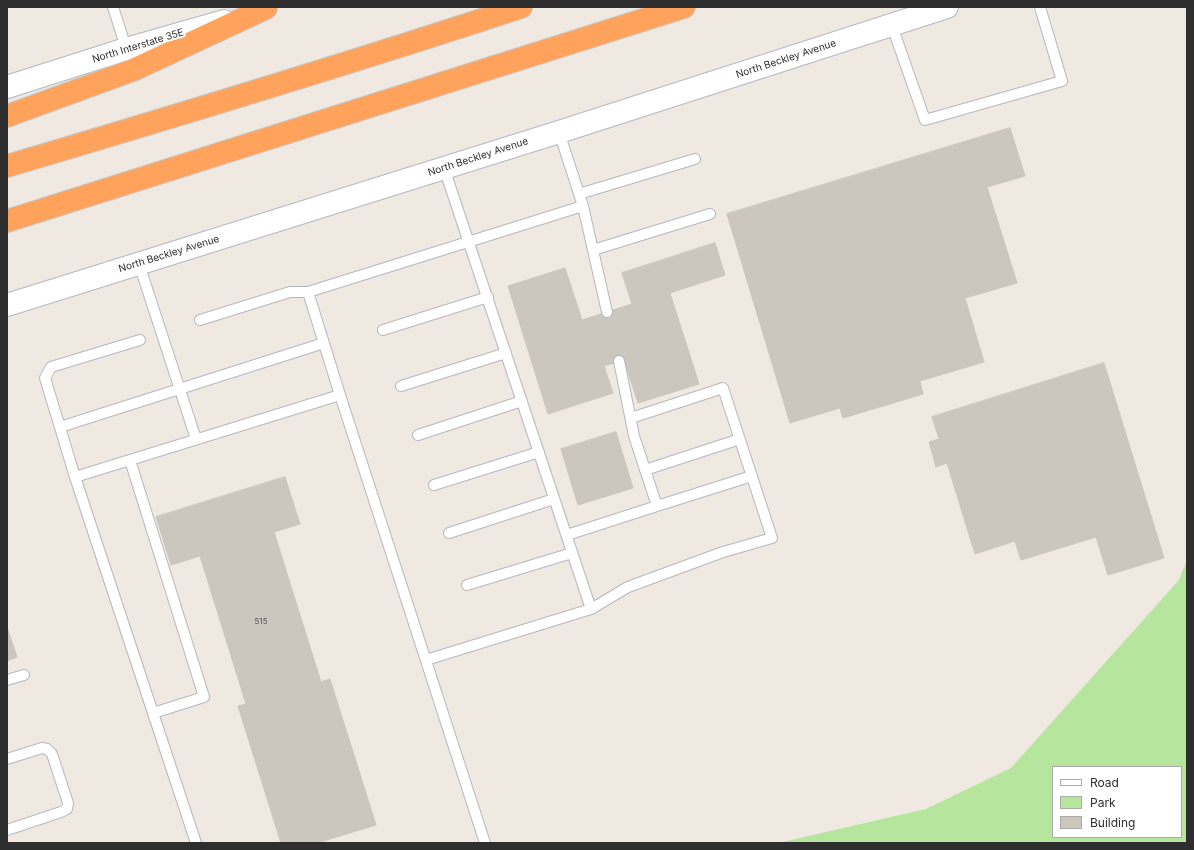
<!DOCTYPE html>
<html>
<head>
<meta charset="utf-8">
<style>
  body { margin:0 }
  #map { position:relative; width:1194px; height:850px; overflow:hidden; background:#efe9e1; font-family:Inter,sans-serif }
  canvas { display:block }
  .frame { position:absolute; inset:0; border:8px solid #2e2e2e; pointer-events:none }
  .legend { position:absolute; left:1052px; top:766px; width:130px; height:72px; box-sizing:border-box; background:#fff; border:1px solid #ababab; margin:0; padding:5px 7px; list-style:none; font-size:12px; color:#2e2e2e }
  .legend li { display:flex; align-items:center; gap:8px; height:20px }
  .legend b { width:20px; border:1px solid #ababab }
</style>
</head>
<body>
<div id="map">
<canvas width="1194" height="850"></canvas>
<div class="frame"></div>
<ul class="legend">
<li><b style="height:5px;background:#fff"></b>Road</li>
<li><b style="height:11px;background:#b6e59e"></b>Park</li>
<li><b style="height:11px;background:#cbc7bf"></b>Building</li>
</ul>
</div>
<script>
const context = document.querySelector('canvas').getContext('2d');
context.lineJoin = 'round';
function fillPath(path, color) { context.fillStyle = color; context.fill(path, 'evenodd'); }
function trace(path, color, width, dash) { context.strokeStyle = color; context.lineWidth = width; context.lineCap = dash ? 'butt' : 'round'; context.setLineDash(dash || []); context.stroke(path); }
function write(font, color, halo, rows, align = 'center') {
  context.font = font + ' Inter,sans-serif'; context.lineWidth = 4; context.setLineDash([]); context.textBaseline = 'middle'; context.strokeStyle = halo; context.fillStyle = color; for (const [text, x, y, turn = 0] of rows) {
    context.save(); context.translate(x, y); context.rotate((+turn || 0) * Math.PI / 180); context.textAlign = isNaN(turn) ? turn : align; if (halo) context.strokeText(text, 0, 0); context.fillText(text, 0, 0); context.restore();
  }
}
fillPath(new Path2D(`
  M 1187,560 L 1187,843 L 778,843 L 926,809 L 1011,768 L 1179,580 ZM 1053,767 L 1181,767 L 1181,837 L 1053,837 Z`), '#b6e59e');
const building = new Path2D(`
  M 1010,128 L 1025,176 L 987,187 L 1017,283 L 965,298 L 984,362 L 920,381 L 923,394 L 843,418 L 840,408 L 790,423 L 727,214 Z
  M 715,243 L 725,275 L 670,293 L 699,384 L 638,403 L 624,360 L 604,366 L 613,393 L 548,414 L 508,286 L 565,268 L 582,320 L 632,304 L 622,273 Z
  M 1104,363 L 1164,558 L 1108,575 L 1096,537 L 1021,560 L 1015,541 L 975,554 L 947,463 L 936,467 L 929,442 L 939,439 L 932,417 Z
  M 616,432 L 633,488 L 578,505 L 561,449 Z
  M 285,477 L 300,524 L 274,532 L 321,682 L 330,679 L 376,825 L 317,843 L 281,843 L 238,706 L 246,704 L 200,556 L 171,565 L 156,517 Z
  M 7,627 L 17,657 L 7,661 Z`);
fillPath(building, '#cbc7bf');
trace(building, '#cbc5ba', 1);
const lane = new Path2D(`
  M 113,7 L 127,51
  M 892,26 L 925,120 L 1062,81 L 1040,7
  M 579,194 L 695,159
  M 583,206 L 607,312
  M 593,250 L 710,214
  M 139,264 L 196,439
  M 200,320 L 290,292 L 308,292
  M 383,330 L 488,297
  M 401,386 L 506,353
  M 340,395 L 308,292 L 583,206 L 559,132
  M 60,427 L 324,343
  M 418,435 L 522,401
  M 130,460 L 204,697 L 153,713
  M 645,470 L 740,439
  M 75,477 L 45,378 L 51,367 L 140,340
  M 434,485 L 539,452
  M 657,506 L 752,476
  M 449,533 L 554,499
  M 567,535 L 657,506 L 634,436 L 619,361
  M 467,585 L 572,553
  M 591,609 L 628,587 L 723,552 L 772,538 L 723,388 L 631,418
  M 426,660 L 591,609 L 444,168
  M 7,680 L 24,675
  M 7,759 L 42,748 L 47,749 L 52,754 L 68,803 L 67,809 L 61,812 L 7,830
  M 196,843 L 75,477 L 340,395 L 485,843`);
const secondary = new Path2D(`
  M 7,87 L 126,49 L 224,21
  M 7,305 L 559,132 L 947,7`);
const highway = new Path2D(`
  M 7,116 L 133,70 L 266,8
  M 7,166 C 179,115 351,63 521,7
  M 7,221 L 684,7`);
trace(lane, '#b4b7c1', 12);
trace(secondary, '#b4b7c1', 24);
trace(highway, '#c9c9c9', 24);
trace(lane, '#fff', 10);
trace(secondary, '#fff', 22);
trace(highway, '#ffa35c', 22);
write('8px', '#555452', null, [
  ["515",261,622]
]);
write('10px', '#2e2e2e', '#fff', [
  ["North Interstate 35E",138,46,-17],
  ["North Beckley Avenue",786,59,-18],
  ["North Beckley Avenue",478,157,-18],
  ["North Beckley Avenue",169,254,-17]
]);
</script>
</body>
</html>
